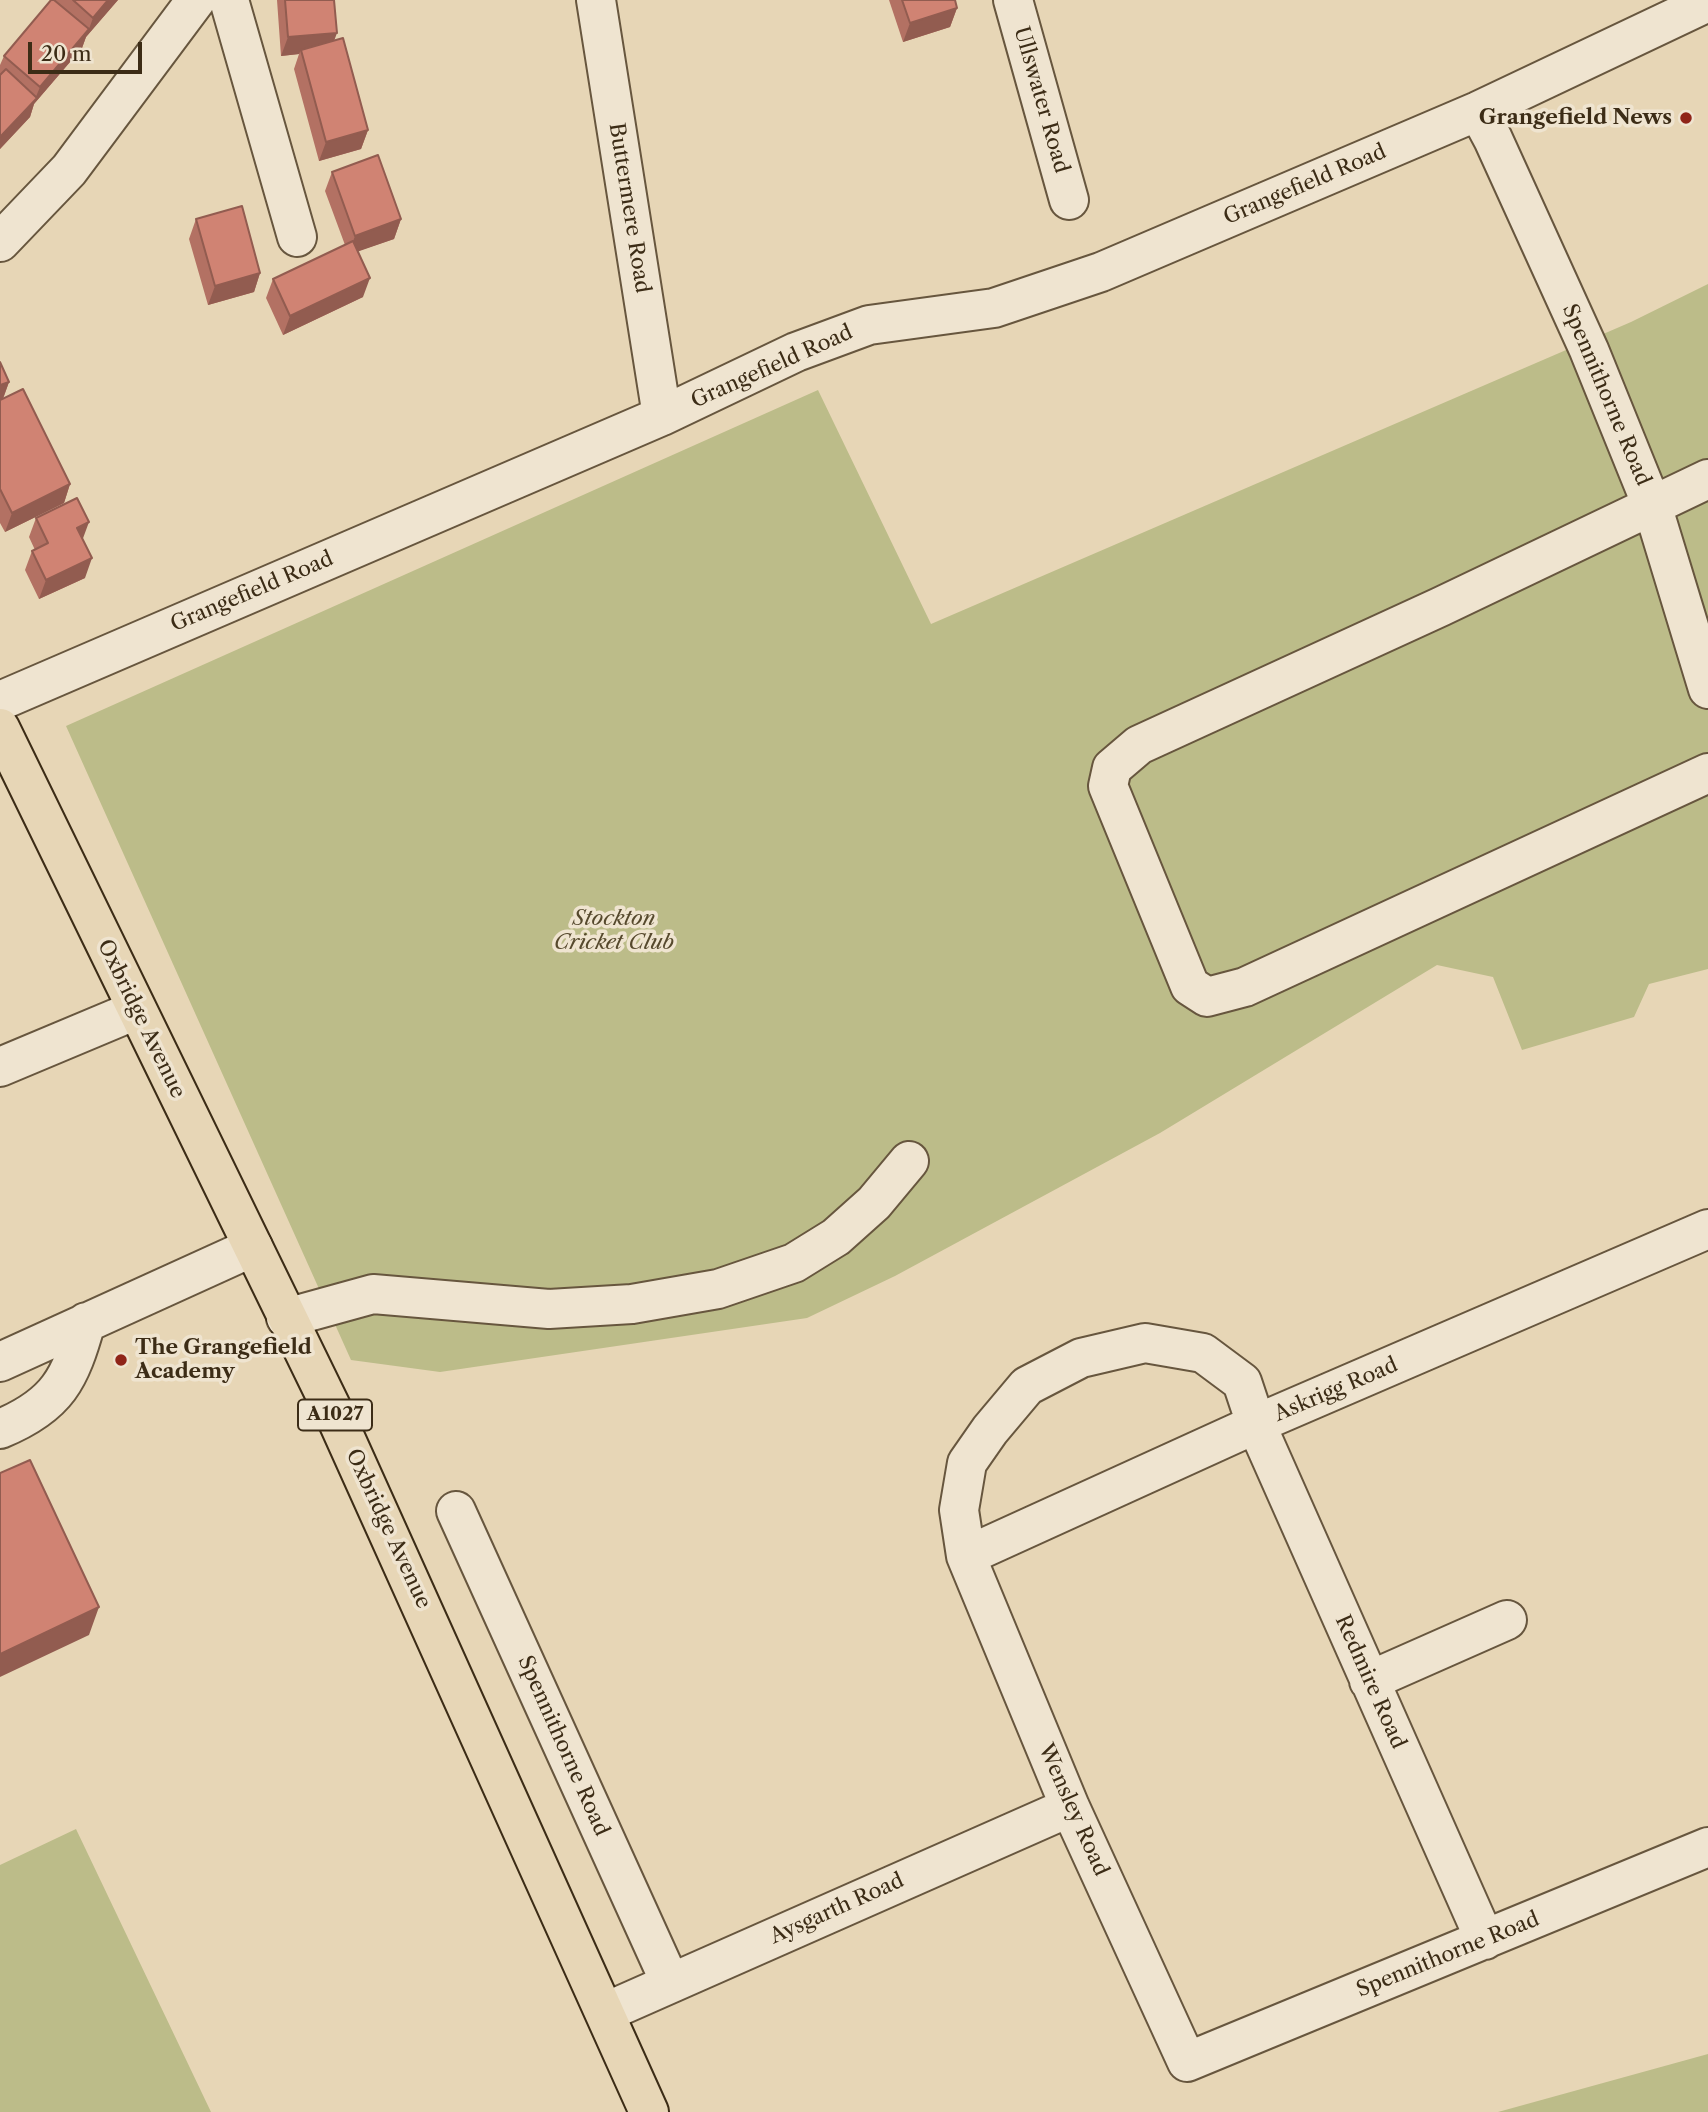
<!DOCTYPE html>
<html>
<head>
<meta charset="utf-8">
<style>
  body { margin:0 }
  #map { position:relative; width:1708px; height:2112px; overflow:hidden; background:#e7d6b6; font-family:"Libre Caslon Text",serif }
  canvas { display:block }
  .scale { position:absolute; left:28px; top:42px; width:114px; height:32px; box-sizing:border-box; border:4px solid #3c2c16; border-top:0; padding-left:9px; font-size:21px; line-height:24px; white-space:nowrap; color:#3c2c16; -webkit-text-stroke:5px #efe4d0; paint-order:stroke }
</style>
</head>
<body>
<div id="map">
<canvas width="1708" height="2112"></canvas>
<div class="scale">20 m</div>
</div>
<script>
const context = document.querySelector('canvas').getContext('2d');
context.lineJoin = 'round';
function fillPath(path, color) { context.fillStyle = color; context.fill(path, 'evenodd'); }
function trace(path, color, width, dash) { context.strokeStyle = color; context.lineWidth = width; context.lineCap = dash ? 'butt' : 'round'; context.setLineDash(dash || []); context.stroke(path); }
function write(font, color, halo, rows, align = 'center') {
  context.font = font + ' "Libre Caslon Text",serif'; context.lineWidth = 7; context.setLineDash([]); context.textBaseline = 'middle'; context.strokeStyle = halo; context.fillStyle = color; for (const [text, x, y, turn = 0] of rows) {
    context.save(); context.translate(x, y); context.rotate((+turn || 0) * Math.PI / 180); context.textAlign = isNaN(turn) ? turn : align; if (halo) context.strokeText(text, 0, 0); context.fillText(text, 0, 0); context.restore();
  }
}
fillPath(new Path2D(`
  M 1708,284 L 1708,969 L 1649,984 L 1634,1017 L 1522,1050 L 1493,977 L 1437,965 L 1160,1133 L 895,1276 L 807,1318 L 440,1372 L 351,1360 L 66,726 L 818,390 L 931,624 L 1631,322 Z
  M 76,1829 L 211,2112 L 0,2112 L 0,1865 Z
  M 1708,2054 L 1708,2112 L 1498,2112 Z`), '#bcbc89');
const minor = new Path2D(`
  M 229,0 L 297,237
  M 596,0 L 662,416
  M 1013,0 L 1069,200
  M 1478,111 L 1493,139 L 1589,350 L 1653,508 L 1708,689
  M 0,242 L 69,170 L 196,0
  M 1708,479 L 1440,607 L 1139,745 L 1112,768 L 1108,786 L 1190,986 L 1207,997 L 1245,987 L 1708,773
  M 0,701 L 662,416 L 796,352 L 869,325 L 994,308 L 1101,272 L 1478,111 L 1708,2
  M 0,1067 L 136,1010
  M 286,1318 L 373,1294 L 549,1309 L 632,1304 L 718,1289 L 794,1263 L 836,1237 L 874,1203 L 909,1161
  M 0,1362 L 253,1247
  M 0,1429 C 58,1405 70,1379 86,1322
  M 456,1511 L 670,1982
  M 966,1556 L 1256,1424 L 1708,1229
  M 1369,1681 L 1507,1620
  M 1485,1940 L 1256,1424 L 1242,1382 L 1203,1353 L 1145,1343 L 1081,1358 L 1027,1386 L 990,1430 L 967,1463 L 959,1510 L 966,1556 L 1070,1807 L 1187,2062 L 1708,1847
  M 606,2012 L 1070,1807`);
const major = new Path2D(`
  M 0,728 L 334,1413 L 649,2112`);
trace(minor, '#67563e', 42);
trace(major, '#3c2c16', 42);
trace(minor, '#efe4d0', 38);
trace(major, '#e7d6b6', 38);
fillPath(new Path2D(`
  M 51,0 L 118,0 L 86,37 L 82,48 L 34,104 L 30,117 L 0,149 L 0,65 L 4,56 Z
  M 277,0 L 334,0 L 334,41 L 368,130 L 361,149 L 319,161 L 294,69 L 299,54 L 281,56 Z
  M 889,0 L 955,0 L 957,8 L 950,27 L 903,42 Z
  M 332,172 L 401,219 L 394,239 L 358,251 L 363,297 L 283,335 L 266,298 L 273,279 L 345,245 L 325,191 Z
  M 196,219 L 260,273 L 254,292 L 208,305 L 189,239 Z
  M 0,362 L 9,382 L 3,399 L 70,484 L 64,503 L 5,532 L 0,523 Z
  M 36,518 L 82,540 L 85,578 L 39,599 L 25,570 L 32,551 L 35,550 L 29,537 Z`), '#b37163');
fillPath(new Path2D(`
  M 108,0 L 118,0 L 86,37 L 82,48 L 34,104 L 30,117 L 0,149 L 0,137 L 35,99 L 40,87 L 89,29 L 93,18 Z
  M 957,8 L 950,27 L 903,42 L 910,23 Z
  M 337,33 L 330,52 L 301,50 L 299,54 L 281,56 L 288,37 Z
  M 368,130 L 361,149 L 319,161 L 326,142 Z
  M 401,219 L 394,239 L 348,255 L 355,236 Z
  M 260,273 L 254,292 L 208,305 L 215,286 Z
  M 370,278 L 363,297 L 283,335 L 290,316 Z
  M 9,382 L 2,401 L 0,401 L 0,385 Z
  M 70,484 L 64,503 L 5,532 L 12,513 Z
  M 89,522 L 82,541 L 77,528 Z
  M 92,558 L 85,578 L 39,599 L 46,580 Z
  M 99,1607 L 89,1635 L 0,1677 L 0,1654 Z`), '#925c50');
const building = new Path2D(`
  M 51,0 L 54,0 L 89,29 L 40,87 L 4,56 Z
  M 73,0 L 108,0 L 93,18 Z
  M 285,0 L 334,0 L 337,33 L 288,37 Z
  M 902,0 L 955,0 L 957,8 L 910,23 Z
  M 343,38 L 368,130 L 326,142 L 301,50 Z
  M 6,69 L 37,98 L 0,137 L 0,75 Z
  M 378,155 L 401,219 L 355,236 L 332,172 Z
  M 242,206 L 260,273 L 215,286 L 196,219 Z
  M 353,241 L 370,278 L 290,316 L 273,279 Z
  M 0,362 L 9,382 L 0,385 Z
  M 23,389 L 70,484 L 12,513 L 0,489 L 0,400 Z
  M 77,498 L 89,522 L 77,528 L 92,558 L 46,580 L 32,551 L 48,543 L 36,518 Z
  M 30,1460 L 99,1607 L 0,1654 L 0,1473 Z`);
fillPath(building, '#d08373');
trace(building, '#925c50', 2);
for (const [x, y, r, color] of [
  [1686,118,7,"#8f2418"],
  [121,1360,7,"#8f2418"]
]) { const dot = new Path2D(); dot.arc(x, y, r, 0, 2 * Math.PI); context.fillStyle = color; context.fill(dot); trace(dot, '#efe4d0', 2.5); }
for (const [x, y, w] of [
  [335,1415,74]
]) { const box = new Path2D(); box.roundRect(x - w / 2, y - 15.5, w, 31, 5); context.fillStyle = '#efe4d0'; context.fill(box); trace(box, '#3c2c16', 2); }
write('bold 19px', '#3c2c16', null, [
  ["A1027",335,1415]
]);
write('21px', '#3c2c16', '#efe4d0', [
  ["Ullswater Road",1041,100,74],
  ["Grangefield Road",1305,185,-23],
  ["Buttermere Road",629,208,81],
  ["Grangefield Road",772,367,-24],
  ["Spennithorne Road",1606,395,67],
  ["Grangefield Road",252,592,-23],
  ["Oxbridge Avenue",141,1019,64],
  ["Askrigg Road",1336,1390,-23],
  ["Oxbridge Avenue",388,1529,65],
  ["Redmire Road",1370,1682,66],
  ["Spennithorne Road",563,1746,66],
  ["Wensley Road",1073,1810,66],
  ["Aysgarth Road",837,1909,-24],
  ["Spennithorne Road",1448,1955,-22]
]);
write('bold 21px', '#3c2c16', '#efe4d0', [
  ["Grangefield News",1672,118],
  ["The Grangefield",135,1348,"left"],
  ["Academy",135,1372,"left"]
], 'right');
write('italic 21px', '#56492d', '#efe4d0', [
  ["Stockton",614,919],
  ["Cricket Club",614,943]
]);
</script>
</body>
</html>
